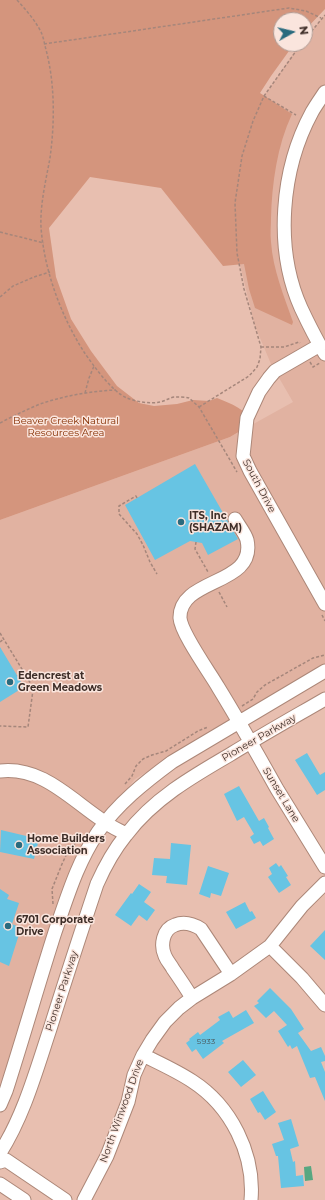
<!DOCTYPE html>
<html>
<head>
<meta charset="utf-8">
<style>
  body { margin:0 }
  #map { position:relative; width:325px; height:1200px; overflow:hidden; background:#e8bfb0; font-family:Montserrat,sans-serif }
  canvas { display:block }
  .north { position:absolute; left:273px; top:12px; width:40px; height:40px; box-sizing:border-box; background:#fae5dd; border:1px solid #af9c95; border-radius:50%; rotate:82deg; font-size:11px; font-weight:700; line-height:16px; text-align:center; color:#3e2e28 }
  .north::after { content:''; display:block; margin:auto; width:14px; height:18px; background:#2a6b7e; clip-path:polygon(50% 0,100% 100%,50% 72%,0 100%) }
</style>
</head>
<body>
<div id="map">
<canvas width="325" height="1200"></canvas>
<div class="north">N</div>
</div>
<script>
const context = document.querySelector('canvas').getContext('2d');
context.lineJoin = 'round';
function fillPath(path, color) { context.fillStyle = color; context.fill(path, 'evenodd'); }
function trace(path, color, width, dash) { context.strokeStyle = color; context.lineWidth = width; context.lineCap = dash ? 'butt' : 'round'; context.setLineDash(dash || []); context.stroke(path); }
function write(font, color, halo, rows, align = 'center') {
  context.font = font + ' Montserrat,sans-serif'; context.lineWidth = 3; context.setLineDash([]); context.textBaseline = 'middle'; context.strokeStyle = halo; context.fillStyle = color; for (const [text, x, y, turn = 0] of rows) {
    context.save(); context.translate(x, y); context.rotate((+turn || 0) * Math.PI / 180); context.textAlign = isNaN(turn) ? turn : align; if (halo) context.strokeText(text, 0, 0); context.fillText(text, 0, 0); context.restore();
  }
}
fillPath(new Path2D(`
  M 325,15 L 325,665 L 135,779 L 92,833 L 0,1092 L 0,520 L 230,437 L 293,402 L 271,364 L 255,326 L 237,253 L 264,96 L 295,51 L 301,44 L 305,44 L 305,39 Z`), '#e1b2a1');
fillPath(new Path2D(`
  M 0,0 L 325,0 L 325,9 L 305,30 L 305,20 L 281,20 L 281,44 L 294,44 L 271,76 L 260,93 L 292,114 C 277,146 272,183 271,218 C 271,226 270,234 271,242 C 273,270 284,296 293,322 L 292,325 L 255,308 L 249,289 L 244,264 L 223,266 L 161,188 L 90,177 L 49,228 L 56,277 L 71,319 L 91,351 L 117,386 L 139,403 L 154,406 L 177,404 L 193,400 L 209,401 L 217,398 C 232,404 245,409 254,423 L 230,437 L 0,520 Z`), '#d4957d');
fillPath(new Path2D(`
  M 311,1166 L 313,1180 L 305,1181 L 304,1167 Z`), '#57a781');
fillPath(new Path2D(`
  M 195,464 L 238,539 L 208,555 L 202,543 L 190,541 L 155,560 L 125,505 Z
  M 0,647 L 24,687 L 0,702 Z
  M 307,753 L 320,775 L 325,772 L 325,790 L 317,795 L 295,760 Z
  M 239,786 L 259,821 L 264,818 L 269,827 L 268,828 L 274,839 L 263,846 L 260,841 L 254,844 L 250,837 L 254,834 L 244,817 L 237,821 L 224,794 Z
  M 1,830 L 39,839 L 34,859 L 0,852 Z
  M 171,843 L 191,845 L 187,885 L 166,883 L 167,876 L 152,875 L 154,858 L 170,859 Z
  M 276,863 L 279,867 L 281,865 L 288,876 L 286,877 L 291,885 L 279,893 L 268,877 L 272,874 L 269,868 Z
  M 208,866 L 229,873 L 221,896 L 211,893 L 210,898 L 199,894 Z
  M 139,884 L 151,892 L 144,902 L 155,910 L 147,921 L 139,915 L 131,926 L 115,915 L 131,893 L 132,894 Z
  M 0,889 L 9,895 L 7,899 L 19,903 L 12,924 L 21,928 L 9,966 L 0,962 Z
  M 245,902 L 250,912 L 252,911 L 256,918 L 236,929 L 226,912 Z
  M 325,930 L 325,960 L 310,946 Z
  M 270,988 L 291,1009 L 304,1029 L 298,1033 L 311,1051 L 321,1047 L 325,1056 L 325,1061 L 321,1062 L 325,1072 L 325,1101 L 315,1077 L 310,1078 L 297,1046 L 292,1049 L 290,1045 L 288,1047 L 278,1031 L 287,1025 L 274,1011 L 266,1018 L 254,1006 L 259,1003 L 257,1001 Z
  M 246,1010 L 254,1023 L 222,1041 L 224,1043 L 203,1059 L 196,1049 L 192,1052 L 186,1043 L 190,1040 L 189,1039 L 198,1032 L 200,1035 L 220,1020 L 218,1017 L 229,1011 L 233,1018 Z
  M 243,1060 L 256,1075 L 241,1087 L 228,1072 Z
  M 263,1091 L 276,1112 L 265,1120 L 260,1112 L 258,1113 L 250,1099 Z
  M 291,1119 L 299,1146 L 290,1149 L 293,1162 L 295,1161 L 296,1176 L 303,1175 L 304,1186 L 281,1188 L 278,1156 L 276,1156 L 272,1144 L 284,1140 L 278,1123 Z`), '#67c4e3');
const minor = new Path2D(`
  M 325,92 C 321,98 316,105 312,112 C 281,169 274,248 301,308 C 308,323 316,339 325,354
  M 320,345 L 275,371 L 269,378 L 259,392 L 247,418 L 243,456 L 250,471 L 325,604
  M 235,519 C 239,526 245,533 247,540 C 257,586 179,577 180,618 C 181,633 210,673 218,687 C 239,721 258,755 277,789 C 293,815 309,841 325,867
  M 0,771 C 43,766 72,801 105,822 C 111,827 119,830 126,834
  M 270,946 L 302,978 L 325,1005
  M 192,998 C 186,988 180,979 173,969 C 171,965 167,961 165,956 C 160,945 163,929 175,925 C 185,921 193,924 201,929 L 231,974
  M 143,1055 C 159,1063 177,1071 192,1081 C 231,1106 255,1154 251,1200
  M 0,1105 L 6,1091 C 23,1038 38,985 55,932 C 67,898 77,863 98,832 C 117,804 145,782 172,762 L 325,671
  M 0,1153 C 24,1115 36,1071 50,1029 C 65,981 81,932 97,884 C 105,866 113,851 126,835 C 153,799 193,776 231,754 C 262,735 294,717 325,699
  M 0,1162 L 6,1160 L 65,1200
  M 0,1184 L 24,1200
  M 84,1200 L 107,1156 L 128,1102 L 134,1075 L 143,1055 L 152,1040 L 165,1022 L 179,1008 L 192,998 L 231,974 L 270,946 L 302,906 L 325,883`);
trace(minor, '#ac8778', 15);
trace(new Path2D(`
  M 17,0 C 26,10 35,20 41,32 C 43,36 44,41 45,46 C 55,81 55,121 50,158 C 46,180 40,204 41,227 C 44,270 61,316 84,352 C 93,365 112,392 127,398 C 137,402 150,404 160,402 C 165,401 169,398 174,397 C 179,397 185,397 189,398 L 199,407 L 237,472
  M 305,39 L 325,15
  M 44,44 L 289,8 L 306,11 L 321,18
  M 264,96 L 296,115
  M 0,232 L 44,243
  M 0,297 L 13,286 L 34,277 L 50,272
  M 261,347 L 284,347 L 299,342 L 300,343
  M 310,362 L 313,367 L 320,363
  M 85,393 L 89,378 L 94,366
  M 199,407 L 249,376 L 257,367 L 260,359 L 261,347 L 244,289 L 237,253 L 235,203 L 242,156 L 253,121 L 264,96 L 301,44
  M 0,423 C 13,416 26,410 40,404 C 64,396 90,391 116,390
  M 137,498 L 136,496 L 119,506 L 119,514 L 137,534 L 143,545 L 150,562 L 157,574
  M 196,542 L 195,549 L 208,572
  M 219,592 L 227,607
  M 322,615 L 325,621
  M 0,633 L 31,684 L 33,690 L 28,727 L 0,726
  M 0,642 L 4,639
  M 17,676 L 23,673
  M 242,706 L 253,699 L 257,692 L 265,685 L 313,658 L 325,655
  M 125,784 L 132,776 L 136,766 L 143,759 L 152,755 L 166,751 L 198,731 L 208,727
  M 53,904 L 52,889 L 62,864 L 69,849 L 79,840`), '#a5867b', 1.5, [3, 2]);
trace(minor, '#fff', 13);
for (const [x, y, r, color] of [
  [181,522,4,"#2a6b7e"],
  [10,682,4,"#2a6b7e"],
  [19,845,4,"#2a6b7e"],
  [8,926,4,"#2a6b7e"]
]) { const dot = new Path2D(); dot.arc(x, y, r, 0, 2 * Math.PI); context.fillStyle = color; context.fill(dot); trace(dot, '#fae5dd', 1.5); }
write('8px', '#485457', null, [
  ["5933",206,1042]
]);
write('10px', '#852e01', '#fae5dd', [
  ["Beaver Creek Natural",66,421],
  ["Resources Area",66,433]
]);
write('10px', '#3e2e28', '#fae5dd', [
  ["South Drive",259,486,62],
  ["Pioneer Parkway",259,738,-30],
  ["Sunset Lane",281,795,59],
  ["Pioneer Parkway",62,991,-72],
  ["North Winwood Drive",122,1111,-70]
]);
write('bold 10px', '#3e2e28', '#fae5dd', [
  ["ITS, Inc",189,516],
  ["(SHAZAM)",189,528],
  ["Edencrest at",18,676],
  ["Green Meadows",18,688],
  ["Home Builders",27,839],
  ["Association",27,851],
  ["6701 Corporate",16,920],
  ["Drive",16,932]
], 'left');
</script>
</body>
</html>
